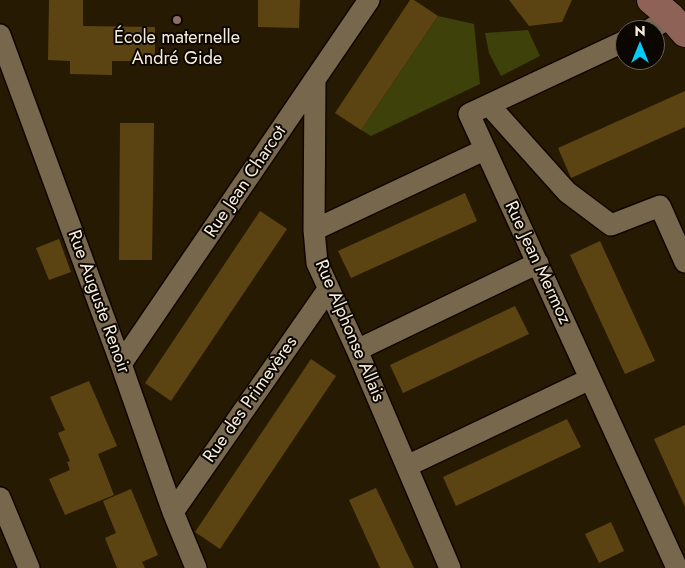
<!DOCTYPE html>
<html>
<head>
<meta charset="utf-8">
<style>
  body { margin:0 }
  #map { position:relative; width:685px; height:568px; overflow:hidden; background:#271a02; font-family:Jost,sans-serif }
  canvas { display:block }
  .north { position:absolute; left:615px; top:20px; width:50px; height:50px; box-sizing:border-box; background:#0c0601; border:1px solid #696259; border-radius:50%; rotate:0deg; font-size:14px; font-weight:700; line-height:20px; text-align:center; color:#f5ecdd }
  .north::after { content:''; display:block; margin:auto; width:18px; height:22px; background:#02cbf9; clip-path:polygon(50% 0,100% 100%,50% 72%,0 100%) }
</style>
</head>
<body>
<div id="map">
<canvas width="685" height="568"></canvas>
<div class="north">N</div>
</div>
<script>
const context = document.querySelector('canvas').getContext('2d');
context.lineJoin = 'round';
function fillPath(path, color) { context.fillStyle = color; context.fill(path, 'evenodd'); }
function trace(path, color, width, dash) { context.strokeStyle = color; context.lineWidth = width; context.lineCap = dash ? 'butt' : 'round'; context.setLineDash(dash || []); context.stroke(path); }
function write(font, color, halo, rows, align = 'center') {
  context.font = font + ' Jost,sans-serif'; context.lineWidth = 4; context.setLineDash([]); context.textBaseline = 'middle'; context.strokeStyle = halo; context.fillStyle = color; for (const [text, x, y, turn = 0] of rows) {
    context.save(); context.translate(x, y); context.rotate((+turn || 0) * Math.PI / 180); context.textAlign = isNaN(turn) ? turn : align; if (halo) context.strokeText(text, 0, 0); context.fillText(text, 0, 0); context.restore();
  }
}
fillPath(new Path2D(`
  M 438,16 L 474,24 L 480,84 L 371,136 L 361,130 Z
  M 528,30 L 540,56 L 501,76 L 489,53 L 485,33 Z`), '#3e410a');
fillPath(new Path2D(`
  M 49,0 L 83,0 L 83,26 L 155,27 L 155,61 L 112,61 L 112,75 L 70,74 L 70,61 L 48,60 Z
  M 258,0 L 300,0 L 299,28 L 258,27 Z
  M 410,0 L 414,0 L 438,16 L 361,130 L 335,113 Z
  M 509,0 L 572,0 L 562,22 L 529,26 Z
  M 685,91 L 685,127 L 571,178 L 558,148 Z
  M 120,123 L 154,123 L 152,260 L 119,260 Z
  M 465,193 L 477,221 L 351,278 L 338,251 Z
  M 260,211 L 287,229 L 171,401 L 145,383 Z
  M 59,239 L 71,272 L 49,280 L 36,248 Z
  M 600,241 L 655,361 L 625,374 L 570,255 Z
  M 515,306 L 529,334 L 403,393 L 390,365 Z
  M 311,359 L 336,376 L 220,549 L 195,532 Z
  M 89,381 L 117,446 L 98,454 L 114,495 L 65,515 L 49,479 L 70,470 L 67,462 L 70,461 L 58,433 L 65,430 L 50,397 Z
  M 567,419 L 581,447 L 456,506 L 443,477 Z
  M 685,425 L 685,507 L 654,439 Z
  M 376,488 L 414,568 L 380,568 L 349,500 Z
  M 131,489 L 158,555 L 142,562 L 145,568 L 117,568 L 105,538 L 116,533 L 103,501 Z
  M 611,522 L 624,551 L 599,563 L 585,534 Z`), '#5c4412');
const street = new Path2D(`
  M 649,30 L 671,17
  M 0,35 L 121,364 L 173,512 L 196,568
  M 625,41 L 469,114 L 677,568
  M 315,80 L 314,230 L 317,263 L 357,350 L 450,568
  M 489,105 L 567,192 L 611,225 L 660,206 L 685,262
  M 314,230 L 484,150
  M 357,350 L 538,263
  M 121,364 L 369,0
  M 407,466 L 590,379
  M 0,498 L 29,568
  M 173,512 L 329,288`);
const secondary = new Path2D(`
  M 651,0 L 671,17 L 685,33`);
trace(street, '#100500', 24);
trace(secondary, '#100500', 30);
trace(street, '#77674d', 21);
trace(secondary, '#8f6257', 28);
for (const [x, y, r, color] of [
  [177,20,5,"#8d6e63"]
]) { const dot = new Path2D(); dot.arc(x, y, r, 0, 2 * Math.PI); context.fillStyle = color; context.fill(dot); trace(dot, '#0c0601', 2); }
write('18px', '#f5ecdd', '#0c0601', [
  ["École maternelle",177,39],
  ["André Gide",177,60]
]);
write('18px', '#f5ecdd', '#0c0601', [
  ["Rue Jean Charcot",246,182,-56],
  ["Rue Jean Mermoz",537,263,65],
  ["Rue Auguste Renoir",98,302,70],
  ["Rue Alphonse Allais",349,331,67],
  ["Rue des Primevères",251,400,-55]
]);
</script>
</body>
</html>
